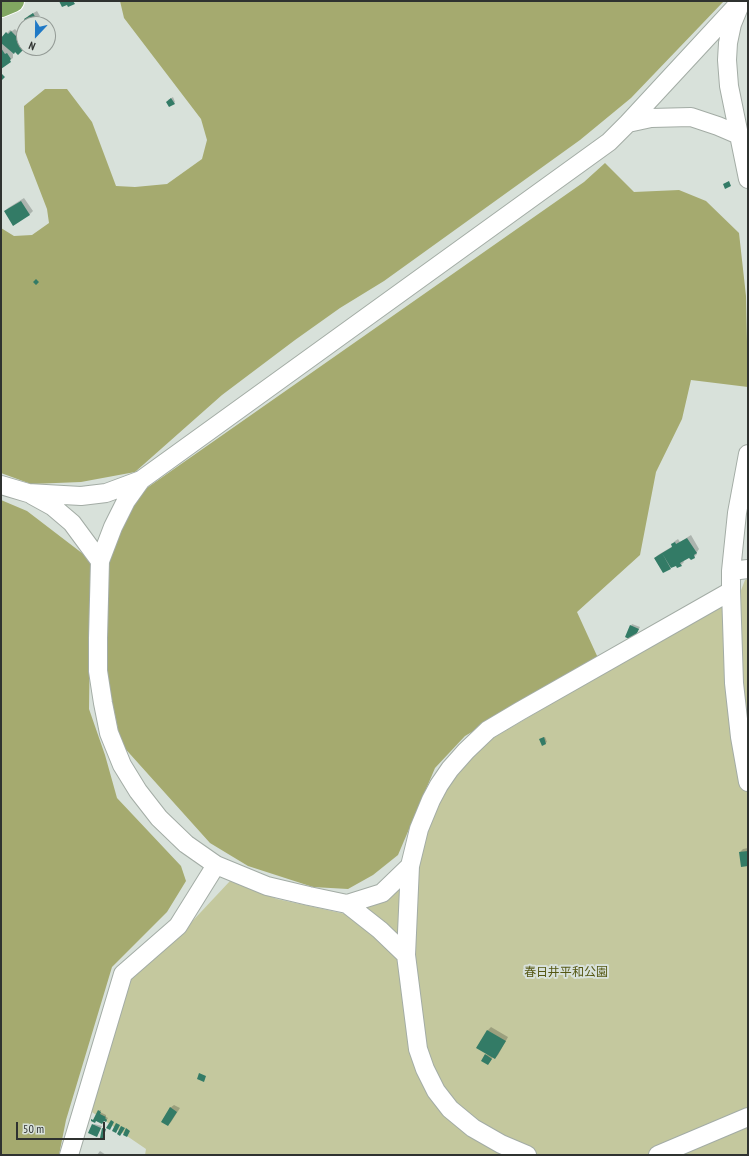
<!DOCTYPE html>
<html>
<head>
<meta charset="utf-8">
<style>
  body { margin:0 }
  #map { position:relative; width:749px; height:1156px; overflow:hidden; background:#d8e1da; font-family:"PT Sans Narrow",sans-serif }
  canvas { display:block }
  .frame { position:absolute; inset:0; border:2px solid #2f3230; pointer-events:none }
  .north { position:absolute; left:16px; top:16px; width:40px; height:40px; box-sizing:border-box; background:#d8e1da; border:1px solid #949b96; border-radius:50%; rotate:202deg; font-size:11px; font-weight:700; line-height:16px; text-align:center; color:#2f3230 }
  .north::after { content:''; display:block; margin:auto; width:14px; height:18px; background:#1f79c6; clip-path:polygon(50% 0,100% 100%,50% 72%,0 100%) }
  .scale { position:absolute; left:16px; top:1122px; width:89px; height:18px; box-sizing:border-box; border:2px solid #2f3230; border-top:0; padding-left:5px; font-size:12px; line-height:14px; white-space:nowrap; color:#2f3230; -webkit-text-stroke:3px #d8e1da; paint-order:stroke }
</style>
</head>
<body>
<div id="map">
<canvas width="749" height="1156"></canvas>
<div class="frame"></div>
<div class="north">N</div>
<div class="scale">50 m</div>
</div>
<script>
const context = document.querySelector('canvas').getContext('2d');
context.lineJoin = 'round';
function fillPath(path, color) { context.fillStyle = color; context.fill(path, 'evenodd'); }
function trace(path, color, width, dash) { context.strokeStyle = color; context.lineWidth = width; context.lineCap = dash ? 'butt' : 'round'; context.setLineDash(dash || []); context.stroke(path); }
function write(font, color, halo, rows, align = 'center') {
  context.font = font + ' "PT Sans Narrow","Noto Sans JP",sans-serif'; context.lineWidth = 4; context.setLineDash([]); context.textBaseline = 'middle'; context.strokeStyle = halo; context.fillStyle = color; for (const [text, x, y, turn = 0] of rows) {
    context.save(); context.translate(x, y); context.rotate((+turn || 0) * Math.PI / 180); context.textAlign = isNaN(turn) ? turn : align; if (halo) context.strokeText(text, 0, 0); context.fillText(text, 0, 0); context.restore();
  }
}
fillPath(new Path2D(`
  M 748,579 L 748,1155 L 145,1155 L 146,1149 L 89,1110 L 129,978 L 185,929 L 230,881 L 277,899 L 350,915 L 386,899 L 425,835 L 439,798 L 456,772 L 488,741 L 740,593 L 745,580 Z`), '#c4c89e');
fillPath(new Path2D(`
  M 120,1 L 724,1 L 631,98 L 580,140 L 384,281 L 340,308 L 295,340 L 222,395 L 135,472 L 81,482 L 31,484 L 1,473 L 1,228 L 14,236 L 32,235 L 49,223 L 47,209 L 25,152 L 24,106 L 45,89 L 67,89 L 92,122 L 116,186 L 135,187 L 167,184 L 202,159 L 207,140 L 201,119 L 124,18 Z
  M 605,163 L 634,192 L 679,190 L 706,201 L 739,233 L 746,296 L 748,387 L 691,380 L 682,419 L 656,472 L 640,555 L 577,612 L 598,658 L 465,736 L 435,768 L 398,855 L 373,875 L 348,889 L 313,887 L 248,866 L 210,843 L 121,744 L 105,666 L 107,559 L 124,521 L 144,490 L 584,182 Z
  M 1,500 L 27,511 L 91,560 L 89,709 L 105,755 L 117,798 L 181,866 L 186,881 L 167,912 L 112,967 L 66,1120 L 59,1155 L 1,1155 Z`), '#a5aa6f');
fillPath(new Path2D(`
  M 37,11 L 40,16 L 37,19 L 40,24 L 28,24 L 28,16 Z
  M 15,29 L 24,38 L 24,47 L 16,51 L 13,54 L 13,58 L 1,67 L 1,45 L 3,43 L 1,39 L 10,30 L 12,31 Z
  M 173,97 L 175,102 L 174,103 L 168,100 Z
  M 24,198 L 33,211 L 29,215 L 5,211 L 8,208 Z
  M 691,535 L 699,549 L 697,552 L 697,554 L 694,557 L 690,556 L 683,560 L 684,562 L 681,565 L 676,564 L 663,572 L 655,558 L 658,555 L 673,546 L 672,544 L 675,541 L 678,539 L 680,542 Z
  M 632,624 L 640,627 L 634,638 L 626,636 Z
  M 545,737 L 547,742 L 542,745 L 542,738 Z
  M 748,848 L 748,865 L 740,852 L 743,849 Z
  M 491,1027 L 508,1037 L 498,1055 L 495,1058 L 493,1057 L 489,1063 L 486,1055 L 487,1054 L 488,1030 Z
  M 174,1105 L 180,1108 L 171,1122 L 168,1125 L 170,1108 Z
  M 100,1110 L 101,1110 L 100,1112 L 106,1115 L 106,1117 L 108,1118 L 106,1121 L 104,1120 L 102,1122 L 99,1111 Z
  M 94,1124 L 102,1126 L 97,1136 L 93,1125 Z
  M 100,1151 L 106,1155 L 97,1155 Z`), '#0003');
fillPath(new Path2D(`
  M 59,1 L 73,1 L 75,4 L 68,7 L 67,5 L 62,7 Z
  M 33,13 L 37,20 L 34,22 L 35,24 L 27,24 L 24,19 Z
  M 11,31 L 24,44 L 24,49 L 18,55 L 15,52 L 14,54 L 1,43 L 1,38 L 6,32 L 8,34 Z
  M 1,48 L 5,54 L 7,53 L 11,59 L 10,60 L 11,62 L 1,69 Z
  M 2,74 L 5,77 L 1,81 L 1,75 Z
  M 171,98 L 175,104 L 169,107 L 166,102 Z
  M 729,181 L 731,186 L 725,189 L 723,184 Z
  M 21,201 L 30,215 L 13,226 L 4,211 Z
  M 36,279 L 39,282 L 36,285 L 33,282 Z
  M 687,538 L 697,553 L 694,555 L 695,558 L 691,560 L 689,558 L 680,563 L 682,566 L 677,568 L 676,566 L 671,568 L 662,553 L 672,547 L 671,544 L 675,542 L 676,544 Z
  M 662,553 L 671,569 L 663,573 L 654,558 Z
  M 630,625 L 639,629 L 633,641 L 625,637 Z
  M 544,737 L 546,744 L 542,746 L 539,739 Z
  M 748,851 L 748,866 L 741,867 L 739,852 Z
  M 487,1030 L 506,1041 L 495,1059 L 476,1048 Z
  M 485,1054 L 492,1059 L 488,1065 L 481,1061 Z
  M 199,1073 L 206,1076 L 204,1082 L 197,1079 Z
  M 170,1107 L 177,1112 L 168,1126 L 161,1122 Z
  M 98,1110 L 101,1112 L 100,1114 L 106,1117 L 105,1118 L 107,1120 L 106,1122 L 104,1121 L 102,1124 L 96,1121 L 95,1123 L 91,1121 L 91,1119 L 93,1120 Z
  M 111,1120 L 114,1122 L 110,1130 L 106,1128 Z
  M 116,1123 L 120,1125 L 116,1133 L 112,1131 Z
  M 92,1124 L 101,1128 L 97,1137 L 88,1133 Z
  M 121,1126 L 125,1128 L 120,1136 L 117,1134 Z
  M 102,1128 L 106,1129 L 103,1139 L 100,1138 Z
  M 126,1128 L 130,1131 L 127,1137 L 123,1135 Z`), '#337b66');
const minor = new Path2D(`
  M 739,7 L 732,24 L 728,43 L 727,60 L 729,86 L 748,179
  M 628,123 L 651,118 L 691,117 L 718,126 L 739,135
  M 748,454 L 737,513 L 731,571 L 731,591 L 734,683 L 740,737 L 748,782
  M 1,485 L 28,493 L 81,496 L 106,493 L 141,480
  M 32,495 L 52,506 L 72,523 L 100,561
  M 731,571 L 748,569
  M 347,904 L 382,893 L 410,866
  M 406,955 L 380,930 L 347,904 L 309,896 L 267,886 L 216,865 L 186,844 L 159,818 L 138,791 L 122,765 L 109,733 L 103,703 L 98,671 L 98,638 L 100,561 L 113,527 L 126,501 L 141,480 L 609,142 L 628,123 L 741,1
  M 69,1155 L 123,974 L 178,926 L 216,865
  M 527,1155 L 501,1144 L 473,1128 L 450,1109 L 436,1091 L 425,1069 L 418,1049 L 406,955 L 410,866 L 419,829 L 431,800 L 439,785 L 450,769 L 466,751 L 488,730 L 520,711 L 731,591
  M 658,1155 L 748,1117`);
const highway = new Path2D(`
  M 1,6 L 13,1`);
trace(minor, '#a3aca5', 20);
trace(highway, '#fff', 24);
trace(minor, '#fff', 18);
trace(highway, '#81a661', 22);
write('12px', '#545713', '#d8e1da', [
  ["春日井平和公園",566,973]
]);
</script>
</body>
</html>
